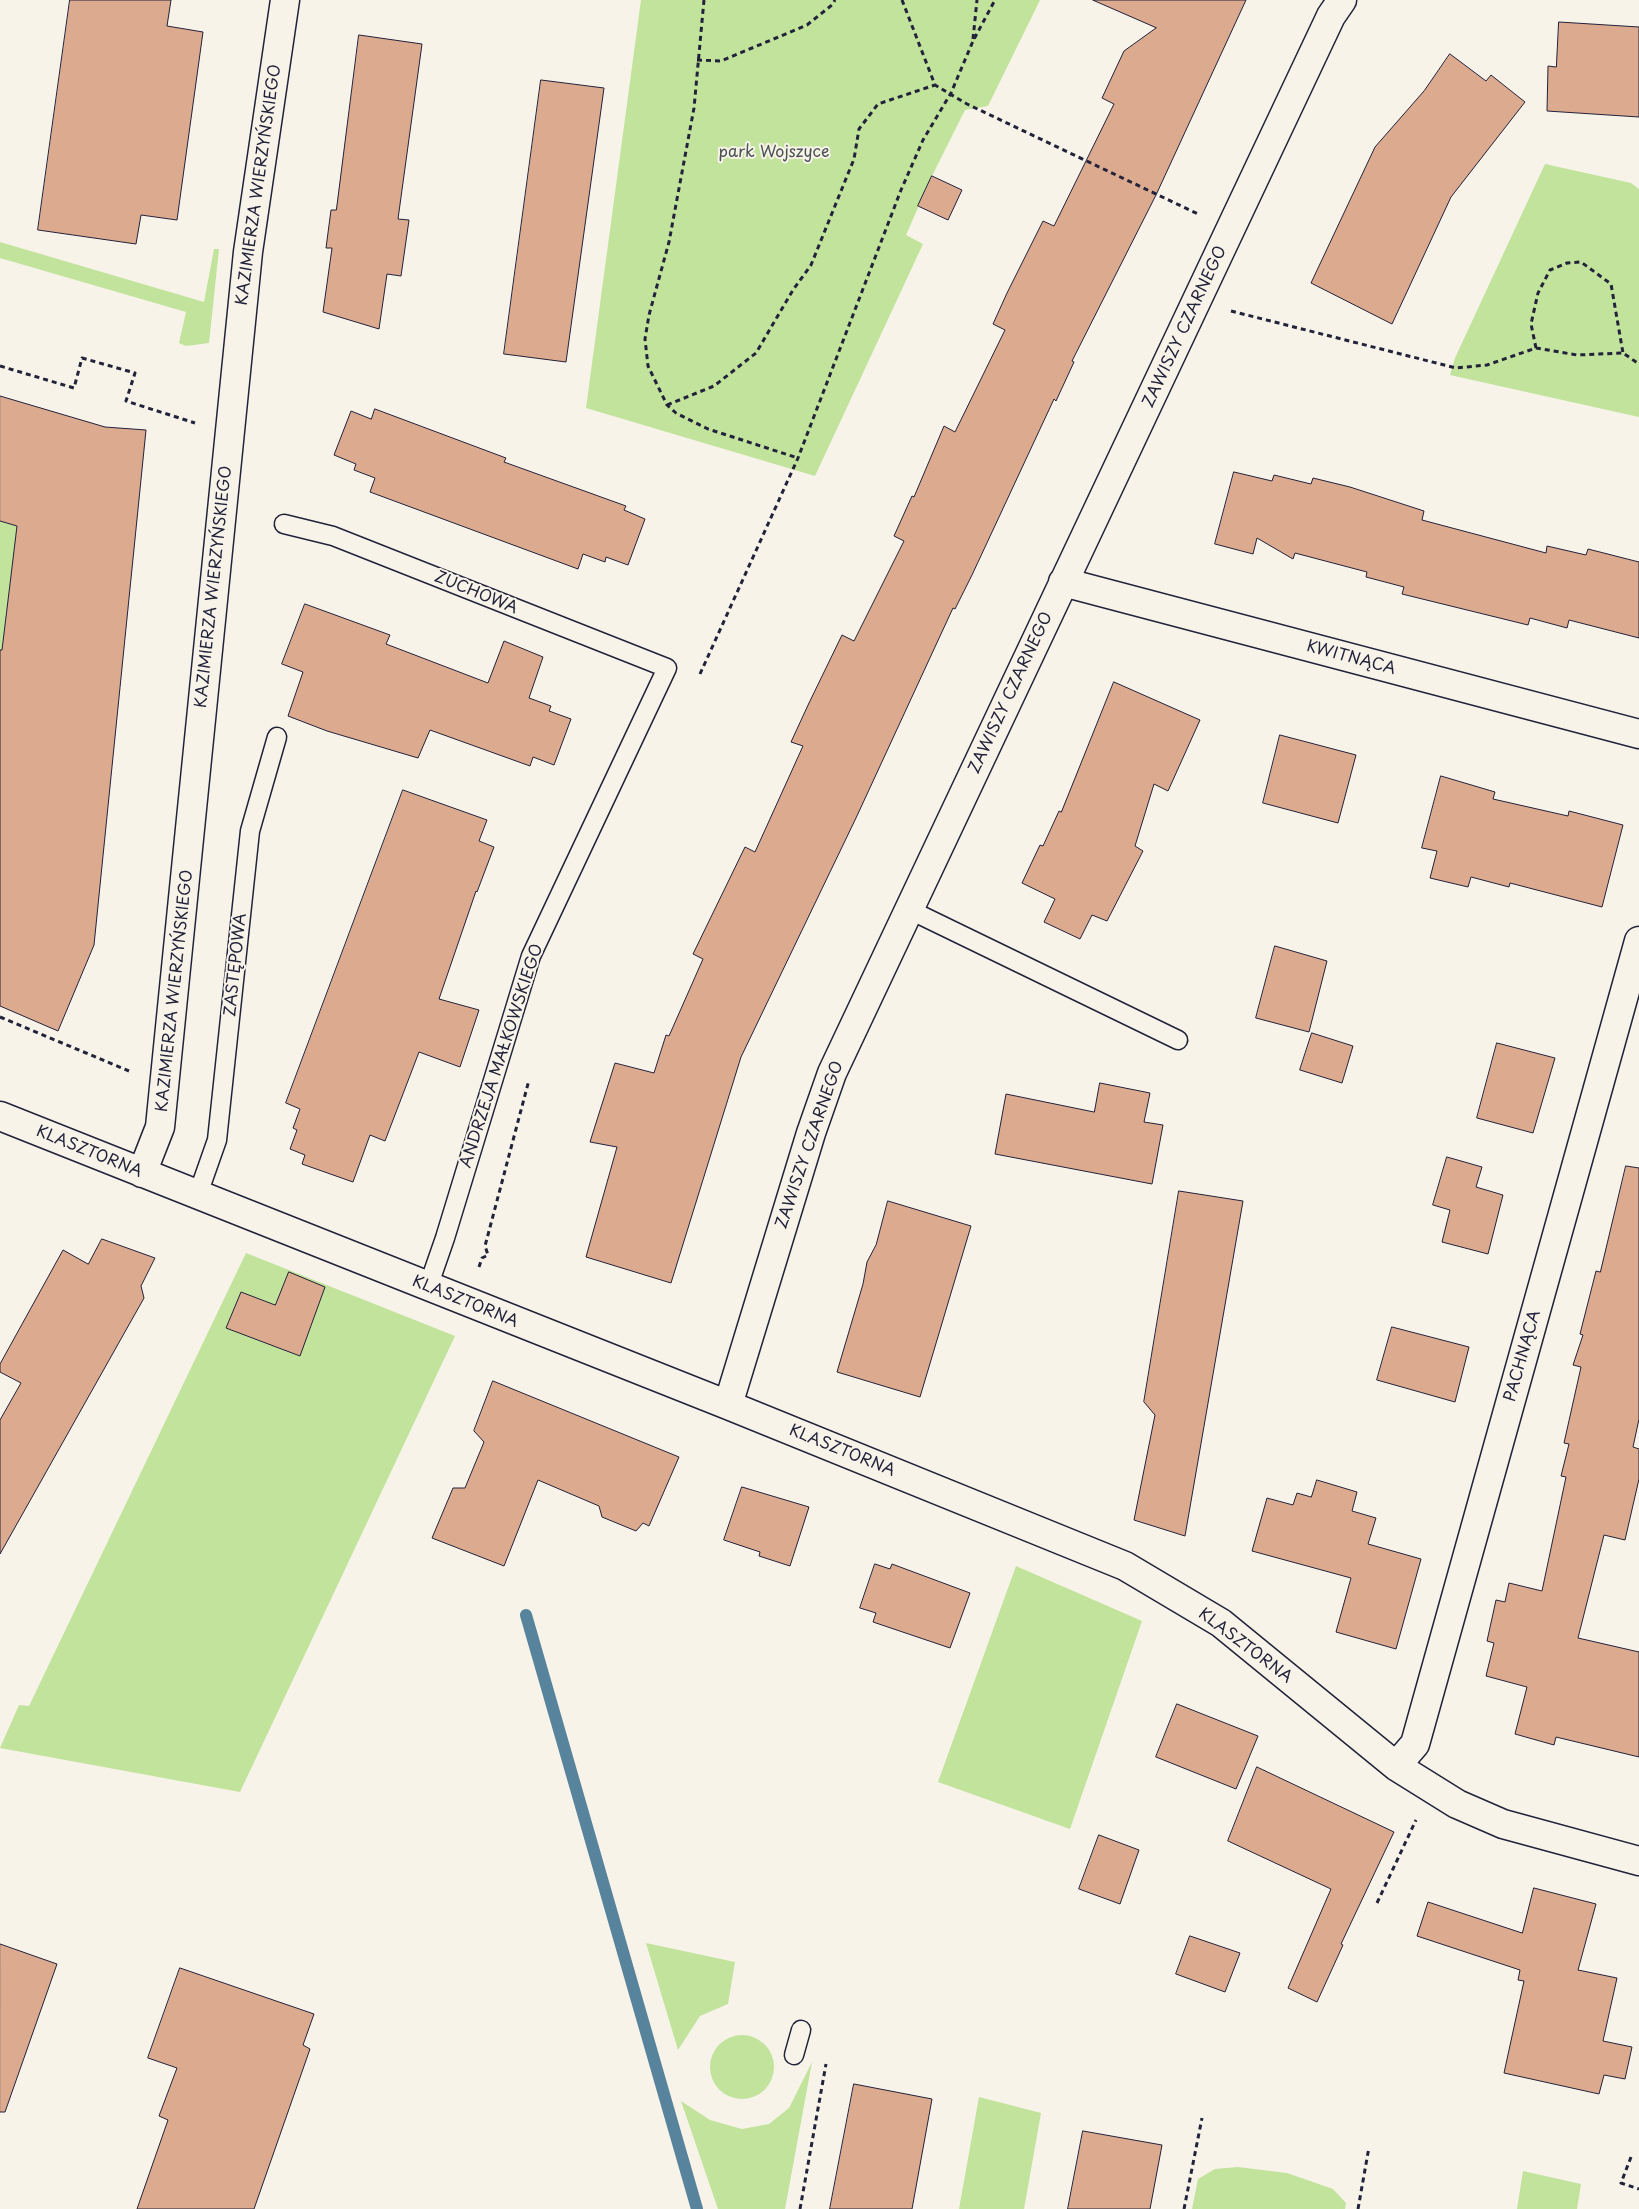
<!DOCTYPE html>
<html>
<head>
<meta charset="utf-8">
<style>
  body { margin:0 }
  canvas { display:block; background:#f7f3e8 }
</style>
</head>
<body>
<canvas width="1639" height="2209"></canvas>
<script>
const context = document.querySelector('canvas').getContext('2d');
context.lineJoin = 'round';
function fillPath(path, color) { context.fillStyle = color; context.fill(path, 'evenodd'); }
function trace(path, color, width, dash) { context.strokeStyle = color; context.lineWidth = width; context.lineCap = dash ? 'butt' : 'round'; context.setLineDash(dash || []); context.stroke(path); }
function write(font, color, halo, rows, align = 'center') {
  context.font = font + ' "Playpen Sans",sans-serif'; context.lineWidth = 4; context.setLineDash([]); context.textBaseline = 'middle'; context.strokeStyle = halo; context.fillStyle = color; for (const [text, x, y, turn = 0] of rows) {
    context.save(); context.translate(x, y); context.rotate((+turn || 0) * Math.PI / 180); context.textAlign = isNaN(turn) ? turn : align; if (halo) context.strokeText(text, 0, 0); context.fillText(text, 0, 0); context.restore();
  }
}
fillPath(new Path2D(`
  M 641,0 L 1040,0 L 988,106 L 965,110 L 932,176 L 906,235 L 923,244 L 815,476 L 586,408 Z
  M 1545,164 L 1631,183 L 1639,189 L 1639,417 L 1450,375 L 1455,358 Z
  M 0,242 L 204,302 L 214,249 L 219,249 L 209,343 L 186,346 L 179,343 L 186,312 L 0,258 Z
  M 0,521 L 17,526 L 2,650 L 0,650 Z
  M 246,1253 L 455,1336 L 240,1792 L 0,1748 L 19,1705 L 29,1706 Z
  M 1016,1566 L 1142,1621 L 1070,1829 L 938,1782 Z
  M 646,1943 L 735,1962 L 728,2004 L 700,2016 L 678,2050 Z
  M710 2067a32 32 0 1 1 64 0a32 32 0 1 1-64 0Z
  M 812,2062 L 785,2209 L 718,2209 L 681,2101 L 710,2120 L 742,2129 L 769,2124 L 789,2108 Z
  M 979,2097 L 1041,2113 L 1024,2209 L 959,2209 Z
  M 1238,2167 L 1287,2173 L 1333,2189 L 1346,2203 L 1345,2209 L 1192,2209 L 1198,2179 L 1215,2169 Z
  M 1523,2171 L 1581,2184 L 1577,2209 L 1517,2209 Z`), '#c1e39c');
trace(new Path2D(`
  M 526,1615 L 697,2209`), '#58839c', 12);
const building = new Path2D(`
  M 70,0 L 171,0 L 167,26 L 203,32 L 177,220 L 141,215 L 136,244 L 38,230 Z
  M 1093,0 L 1246,0 L 1156,195 L 1072,361 L 1074,362 L 1056,401 L 1054,399 L 972,575 L 955,609 L 953,608 L 856,818 L 741,1057 L 671,1283 L 586,1257 L 617,1147 L 590,1142 L 615,1063 L 654,1073 L 666,1035 L 669,1036 L 703,959 L 693,954 L 745,847 L 755,852 L 803,746 L 791,742 L 809,703 L 842,635 L 854,641 L 904,541 L 894,536 L 912,496 L 914,497 L 944,426 L 955,432 L 1005,330 L 993,324 L 1007,293 L 1043,221 L 1054,226 L 1114,104 L 1102,98 L 1124,51 L 1156,28 Z
  M 1559,22 L 1639,27 L 1639,117 L 1547,111 L 1548,66 L 1556,67 Z
  M 359,35 L 422,44 L 398,219 L 409,220 L 401,276 L 387,274 L 379,329 L 323,312 L 332,248 L 326,248 L 331,210 L 336,210 Z
  M 1450,54 L 1486,81 L 1491,75 L 1525,102 L 1451,197 L 1392,324 L 1311,283 L 1375,147 L 1424,91 Z
  M 541,80 L 604,88 L 566,362 L 504,354 Z
  M 932,176 L 962,190 L 948,220 L 918,206 Z
  M 0,396 L 105,427 L 146,430 L 94,945 L 58,1031 L 0,1006 L 0,650 L 2,650 L 17,526 L 0,521 Z
  M 375,409 L 506,458 L 504,462 L 626,506 L 624,510 L 645,519 L 628,565 L 606,557 L 605,562 L 583,554 L 578,569 L 370,492 L 375,478 L 354,470 L 356,464 L 334,455 L 351,411 L 371,419 Z
  M 1234,472 L 1272,481 L 1274,475 L 1311,484 L 1313,478 L 1350,487 L 1424,511 L 1422,520 L 1546,553 L 1547,546 L 1586,555 L 1588,549 L 1639,562 L 1639,638 L 1569,620 L 1567,628 L 1530,618 L 1528,625 L 1402,594 L 1404,587 L 1366,577 L 1367,572 L 1295,553 L 1293,559 L 1257,538 L 1253,554 L 1215,544 Z
  M 305,604 L 390,635 L 386,644 L 488,683 L 504,641 L 543,657 L 529,698 L 551,706 L 549,711 L 571,719 L 554,765 L 533,757 L 530,766 L 430,730 L 418,758 L 327,731 L 288,716 L 303,672 L 282,664 Z
  M 1114,682 L 1200,720 L 1168,791 L 1154,784 L 1135,846 L 1143,851 L 1107,921 L 1092,915 L 1080,939 L 1044,922 L 1055,899 L 1022,883 L 1040,845 L 1043,846 L 1059,811 L 1061,812 Z
  M 1280,735 L 1356,755 L 1338,823 L 1263,803 Z
  M 1441,776 L 1495,792 L 1493,799 L 1568,816 L 1569,811 L 1623,825 L 1602,907 L 1510,883 L 1509,887 L 1471,877 L 1468,887 L 1430,878 L 1437,851 L 1422,848 Z
  M 403,790 L 487,820 L 479,841 L 494,847 L 477,892 L 476,891 L 439,999 L 479,1010 L 460,1067 L 419,1052 L 385,1141 L 370,1135 L 353,1182 L 302,1164 L 305,1155 L 290,1149 L 297,1130 L 293,1128 L 300,1109 L 286,1103 Z
  M 1275,946 L 1327,961 L 1309,1032 L 1256,1018 Z
  M 1312,1033 L 1353,1046 L 1342,1083 L 1300,1070 Z
  M 1497,1043 L 1555,1058 L 1533,1133 L 1477,1118 Z
  M 1100,1083 L 1150,1093 L 1144,1122 L 1163,1125 L 1152,1184 L 995,1154 L 1006,1094 L 1094,1112 Z
  M 1447,1157 L 1482,1167 L 1476,1187 L 1503,1195 L 1488,1254 L 1442,1242 L 1450,1210 L 1433,1205 Z
  M 1626,1166 L 1639,1168 L 1639,1419 L 1633,1447 L 1639,1449 L 1639,1479 L 1625,1540 L 1604,1535 L 1578,1638 L 1639,1652 L 1639,1757 L 1556,1737 L 1554,1745 L 1515,1734 L 1527,1687 L 1486,1676 L 1494,1643 L 1487,1641 L 1496,1600 L 1505,1602 L 1509,1583 L 1542,1591 L 1566,1477 L 1561,1476 L 1569,1444 L 1564,1443 L 1581,1367 L 1573,1365 L 1583,1335 L 1580,1334 L 1596,1271 L 1600,1272 Z
  M 1179,1191 L 1243,1201 L 1185,1536 L 1134,1520 L 1155,1415 L 1144,1402 Z
  M 888,1201 L 971,1226 L 920,1397 L 837,1372 L 863,1284 L 867,1262 L 876,1245 Z
  M 102,1239 L 155,1258 L 141,1286 L 144,1298 L 0,1554 L 0,1420 L 21,1383 L 0,1372 L 0,1364 L 63,1250 L 88,1264 Z
  M 289,1272 L 325,1287 L 300,1356 L 226,1328 L 241,1292 L 275,1305 Z
  M 1392,1327 L 1469,1347 L 1455,1402 L 1377,1380 Z
  M 493,1381 L 679,1457 L 649,1526 L 643,1523 L 636,1531 L 602,1517 L 599,1506 L 538,1480 L 504,1566 L 432,1538 L 453,1488 L 465,1488 L 484,1442 L 474,1431 Z
  M 1317,1480 L 1357,1492 L 1352,1511 L 1376,1518 L 1368,1544 L 1421,1559 L 1396,1649 L 1336,1632 L 1351,1578 L 1252,1551 L 1267,1498 L 1293,1505 L 1297,1493 L 1311,1497 Z
  M 742,1487 L 809,1507 L 790,1566 L 759,1556 L 760,1552 L 724,1540 Z
  M 875,1564 L 890,1569 L 892,1564 L 970,1593 L 950,1648 L 873,1622 L 876,1613 L 860,1608 Z
  M 1177,1704 L 1258,1736 L 1236,1789 L 1156,1757 Z
  M 1257,1767 L 1394,1832 L 1341,1944 L 1343,1945 L 1317,2002 L 1288,1988 L 1331,1889 L 1228,1841 Z
  M 1099,1835 L 1139,1850 L 1120,1904 L 1079,1889 Z
  M 1534,1888 L 1596,1904 L 1578,1970 L 1617,1978 L 1603,2041 L 1632,2047 L 1625,2079 L 1604,2075 L 1599,2094 L 1504,2073 L 1524,1981 L 1518,1980 L 1520,1970 L 1417,1936 L 1428,1902 L 1522,1933 Z
  M 1190,1936 L 1240,1953 L 1225,1992 L 1176,1974 Z
  M 0,1944 L 57,1964 L 5,2112 L 0,2112 Z
  M 180,1968 L 314,2014 L 303,2045 L 310,2049 L 254,2209 L 137,2209 L 168,2120 L 159,2116 L 177,2068 L 148,2058 Z
  M 854,2084 L 932,2099 L 912,2209 L 830,2209 Z
  M 1083,2131 L 1162,2145 L 1150,2209 L 1068,2209 Z`);
fillPath(building, '#dcaa8e');
trace(building, '#22223b', 1);
const lane = new Path2D(`
  M 284,524 L 333,536 L 667,668 L 531,956 L 445,1238 L 428,1287
  M 910,910 L 1178,1040
  M 198,1194 L 217,1140 L 250,831 L 277,737
  M 794,2055 L 801,2030`);
const street = new Path2D(`
  M 1063,582 L 1639,734
  M 0,1116 L 728,1405 L 1125,1566 L 1221,1623 L 1396,1766 L 1457,1804 L 1503,1824 L 1639,1861
  M 142,1173 L 160,1127 L 248,252 L 285,0
  M 728,1405 L 811,1133 L 832,1073 L 1331,16 L 1342,0
  M 1396,1766 L 1415,1744 L 1639,941`);
trace(lane, '#22223b', 21);
trace(street, '#22223b', 31);
trace(new Path2D(`
  M 704,0 L 694,108 L 669,242 L 649,315 L 645,339 L 648,366 L 667,405 L 676,413 L 708,429 L 798,458
  M 902,0 L 935,85 L 967,104 L 1198,214
  M 973,39 L 977,0
  M 697,60 L 721,61 L 807,25 L 832,5 L 835,0
  M 1231,311 L 1456,368 L 1487,365 L 1536,348 L 1577,355 L 1623,353 L 1639,364
  M 1536,348 L 1531,324 L 1538,293 L 1550,270 L 1567,263 L 1581,262 L 1611,284 L 1623,353
  M 0,366 L 74,388 L 82,358 L 135,373 L 126,401 L 195,423
  M 667,405 L 714,386 L 756,353 L 793,290 L 811,265 L 854,159 L 859,129 L 878,104 L 935,85
  M 700,674 L 798,458 L 901,190 L 923,140 L 951,93 L 973,41 L 995,0
  M 0,1017 L 129,1071
  M 479,1267 L 482,1258 L 488,1255 L 485,1246 L 529,1080
  M 1377,1903 L 1416,1820
  M 1631,2157 L 1621,2183 L 1639,2189
  M 800,2209 L 826,2064
  M 1184,2209 L 1202,2118
  M 1358,2209 L 1369,2147`), '#22223b', 3, [5, 4]);
trace(lane, '#f7f3e8', 18);
trace(street, '#f7f3e8', 28);
write('16px', '#4a5253', '#f7f3e8', [
  ["park Wojszyce",774,153]
]);
write('16px', '#22223b', '#f7f3e8', [
  ["KAZIMIERZA WIERZYŃSKIEGO",259,185,-82],
  ["ZAWISZY CZARNEGO",1185,327,-65],
  ["KAZIMIERZA WIERZYŃSKIEGO",214,587,-84],
  ["ZUCHOWA",476,593,22],
  ["KWITNĄCA",1351,658,15],
  ["ZAWISZY CZARNEGO",1011,693,-65],
  ["ZASTĘPOWA",236,965,-84],
  ["KAZIMIERZA WIERZYŃSKIEGO",175,991,-84],
  ["ANDRZEJA MAŁKOWSKIEGO",502,1056,-72],
  ["ZAWISZY CZARNEGO",810,1145,-71],
  ["KLASZTORNA",89,1152,22],
  ["KLASZTORNA",465,1302,22],
  ["PACHNĄCA",1523,1356,-74],
  ["KLASZTORNA",842,1451,22],
  ["KLASZTORNA",1245,1646,37]
]);
</script>
</body>
</html>
